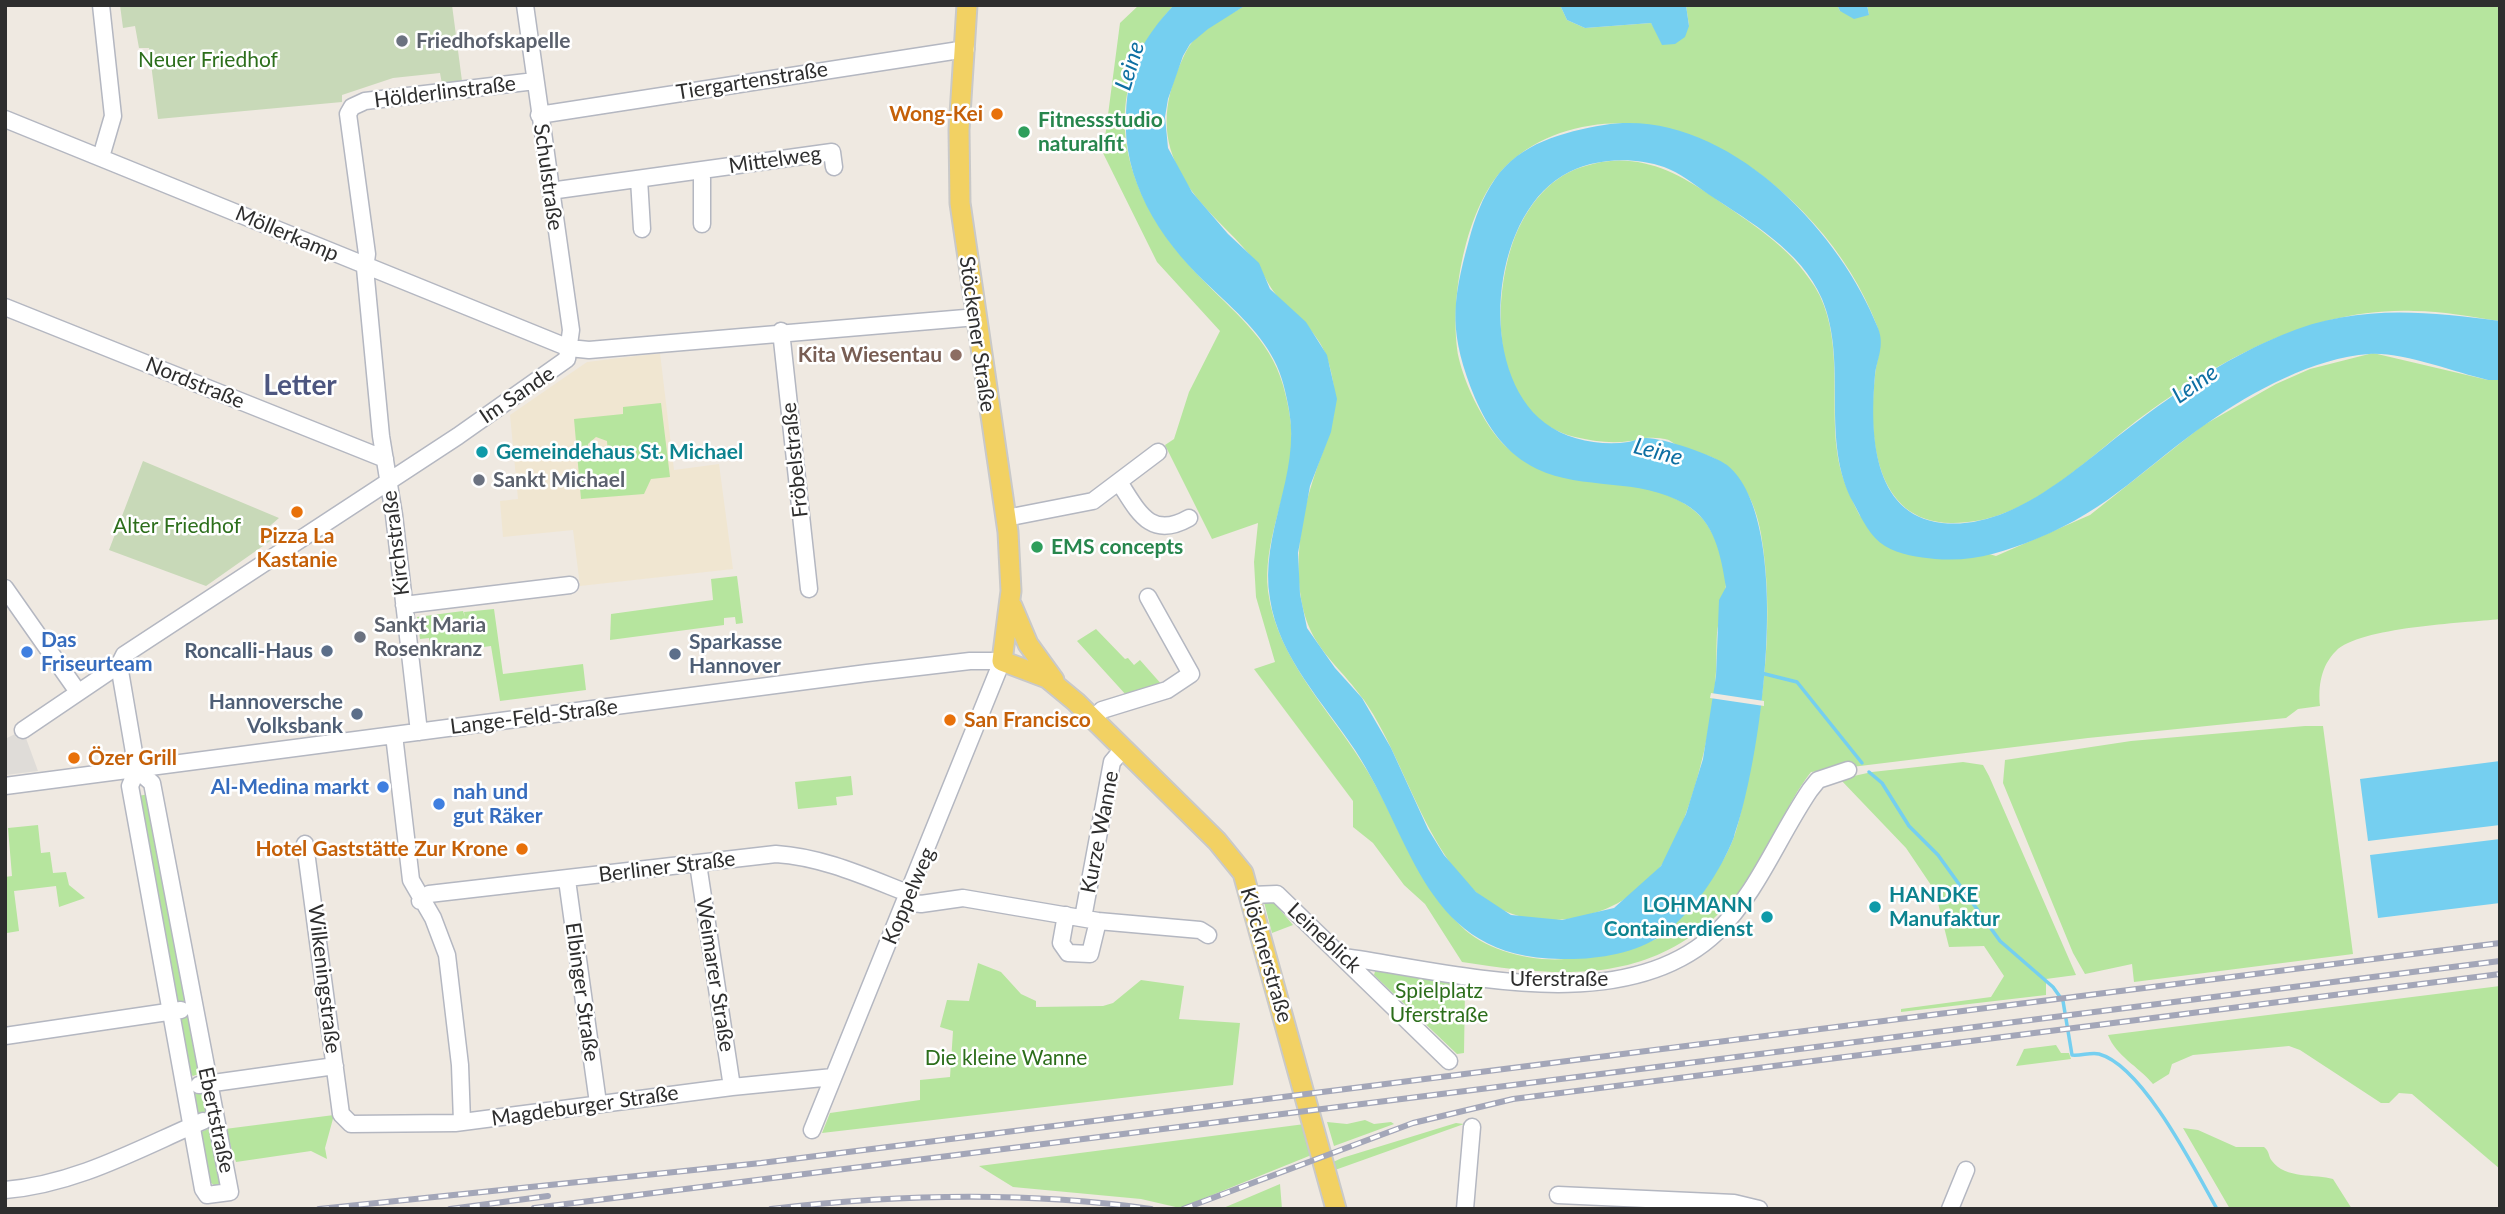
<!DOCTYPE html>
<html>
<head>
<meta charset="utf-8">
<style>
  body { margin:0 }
  #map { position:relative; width:2505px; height:1214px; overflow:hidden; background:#efe9e1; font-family:Lato,sans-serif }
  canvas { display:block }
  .frame { position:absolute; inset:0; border:7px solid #2e2e2e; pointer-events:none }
</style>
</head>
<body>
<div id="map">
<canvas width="2505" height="1214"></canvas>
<div class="frame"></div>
</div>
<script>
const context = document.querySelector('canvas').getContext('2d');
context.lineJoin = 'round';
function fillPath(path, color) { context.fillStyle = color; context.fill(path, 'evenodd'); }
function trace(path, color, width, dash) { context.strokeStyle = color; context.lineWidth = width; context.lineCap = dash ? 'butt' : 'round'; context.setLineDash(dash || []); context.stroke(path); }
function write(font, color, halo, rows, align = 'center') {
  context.font = font + ' Lato,sans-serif'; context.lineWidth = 5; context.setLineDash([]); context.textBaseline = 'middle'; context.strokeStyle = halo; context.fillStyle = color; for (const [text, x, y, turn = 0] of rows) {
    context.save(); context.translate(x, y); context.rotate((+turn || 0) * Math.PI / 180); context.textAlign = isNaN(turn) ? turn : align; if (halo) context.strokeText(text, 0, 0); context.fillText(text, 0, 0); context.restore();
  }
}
fillPath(new Path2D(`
  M 660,353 L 674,470 L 719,464 L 733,569 L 580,586 L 573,530 L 503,537 L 500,501 L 518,499 L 510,415 L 587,362 Z`), '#f0e6d1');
fillPath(new Path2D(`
  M 1139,5 L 1174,5 C 1091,95 1122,195 1199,276 C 1231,310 1270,338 1283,385 C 1289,407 1294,431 1291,454 C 1286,500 1263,543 1268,591 C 1277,661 1334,714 1368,772 C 1400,826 1415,881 1461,926 C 1487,953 1543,965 1579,957 C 1603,952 1638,949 1660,937 C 1671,930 1681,917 1689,907 C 1706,887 1725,862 1734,837 C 1740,820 1743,801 1747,783 C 1764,703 1775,616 1761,534 C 1756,503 1739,468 1709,456 C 1701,453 1691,452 1683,448 C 1666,441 1676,440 1657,438 C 1642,437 1645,439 1630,441 C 1611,444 1593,441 1575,437 C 1494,417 1491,312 1511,248 C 1522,213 1546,178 1582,167 C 1631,150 1671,168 1712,196 C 1751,224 1788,244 1815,287 C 1844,334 1830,399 1837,451 C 1840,476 1849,494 1860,516 L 1996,556 L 2090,515 L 2202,426 L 2276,384 L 2310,369 L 2373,353 L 2488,380 L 2500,380 L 2500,619 C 2464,623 2359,627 2336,651 C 2321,666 2318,686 2320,706 L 2298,709 L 2286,718 L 2088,738 L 1811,772 C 1785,805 1774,844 1750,878 C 1671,983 1581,981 1462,962 L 1425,904 L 1404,885 L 1373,843 L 1353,827 L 1353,801 L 1254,669 L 1275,662 L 1256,597 L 1254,562 L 1258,523 L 1212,539 L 1165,445 L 1174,439 L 1189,392 L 1220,331 L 1157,262 L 1103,153 L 1120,23 Z
  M 1246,5 L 1560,5 L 1567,20 L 1585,28 L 1651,23 L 1657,31 L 1689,26 L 1686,5 L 1837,5 L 1840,11 L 1869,15 L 1867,5 L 2500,5 L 2500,321 C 2471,317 2442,311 2414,311 C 2309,307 2211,364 2130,426 C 2078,467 2023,524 1951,523 C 1874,522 1868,435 1875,376 C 1877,356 1884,345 1877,326 C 1849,251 1789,186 1719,148 C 1655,113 1564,112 1508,164 C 1465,204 1448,303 1459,359 C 1465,384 1481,417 1497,437 C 1543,496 1655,465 1702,518 C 1715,533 1726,561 1726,582 C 1726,598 1719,616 1717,633 C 1716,650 1717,667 1715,685 C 1710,731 1700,776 1684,819 C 1677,835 1672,852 1661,866 C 1639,894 1610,912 1574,918 C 1441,940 1421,782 1364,700 C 1331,655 1304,645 1299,582 C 1297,547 1302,513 1313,480 C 1328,434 1343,414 1329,364 C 1320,332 1298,319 1277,296 C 1267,284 1261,267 1249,254 C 1231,232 1208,214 1191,190 C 1165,153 1160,119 1175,77 C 1178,69 1185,52 1190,45 C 1203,28 1228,16 1246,5 Z
  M 661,403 L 670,477 L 651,479 L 644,494 L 581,499 L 574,419 L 623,414 L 623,407 ZM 596,437 L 607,441 L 608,454 L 601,459 L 594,458 L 588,450 L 588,444 Z
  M 737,576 L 743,623 L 736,624 L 735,617 L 724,618 L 724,625 L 610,640 L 611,614 L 713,600 L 711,579 Z
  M 494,609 L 503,674 L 583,664 L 586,690 L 500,701 L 491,646 L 469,649 L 468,643 L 431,648 L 429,638 L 420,639 L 417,617 L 463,611 L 465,617 L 464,612 Z
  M 1096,629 L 1125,659 L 1128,658 L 1134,665 L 1140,660 L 1163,686 L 1127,696 L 1077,641 Z
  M 2305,726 L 2323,726 L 2353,954 L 2134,982 L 2132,964 L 2085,974 L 2073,953 L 2003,783 L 2005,760 L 2131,741 Z
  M 1963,762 L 1983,765 L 1989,776 L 2076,975 L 2046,979 L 2046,995 L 1901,1012 L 1901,1009 L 1991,997 L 2004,976 L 1984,946 L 1949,947 L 1935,891 L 1906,848 L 1840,779 L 1872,772 Z
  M 851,776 L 853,795 L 836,797 L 837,805 L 798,809 L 795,782 Z
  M 149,794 L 187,1001 L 182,1004 L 176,1002 L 138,796 Z
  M 38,825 L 41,853 L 50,852 L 53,873 L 66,872 L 69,885 L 85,898 L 59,907 L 56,886 L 14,891 L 19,931 L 7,933 L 5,941 L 5,877 L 12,876 L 8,828 Z
  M 1271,899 L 1293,925 L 1272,933 L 1264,902 Z
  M 978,963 L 1001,972 L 1021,994 L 1036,1001 L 1036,1007 L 1103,1006 L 1113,1003 L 1141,980 L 1184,986 L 1179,1019 L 1240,1023 L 1233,1085 L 822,1133 L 830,1113 L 920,1100 L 920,1080 L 950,1077 L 953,1031 L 940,1027 L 947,1000 L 969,1001 Z
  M 1376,968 L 1455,980 L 1454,985 L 1465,988 L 1464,1053 L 1457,1054 L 1374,975 Z
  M 2500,986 L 2500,1169 L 2412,1094 L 2399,1093 L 2389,1103 L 2381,1103 L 2300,1050 L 2289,1046 L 2193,1055 L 2172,1064 L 2169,1074 L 2153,1084 C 2138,1066 2116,1056 2108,1035 Z
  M 185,1015 L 189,1015 L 201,1073 L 193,1076 L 190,1074 L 180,1019 Z
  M 2056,1045 L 2061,1053 L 2069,1053 L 2071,1059 L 2016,1066 L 2024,1049 Z
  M 202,1092 L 207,1110 L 203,1115 L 196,1115 L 191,1093 Z
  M 334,1115 L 325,1148 L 327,1159 L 311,1151 L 236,1162 L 225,1129 Z
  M 1365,1120 L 1374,1124 L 1391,1122 L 1394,1124 L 1334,1146 L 1327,1122 L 1347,1124 Z
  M 1456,1123 L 1464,1124 L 1335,1170 L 1333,1162 L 1342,1158 Z
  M 1305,1124 L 1314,1154 L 1180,1208 L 1141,1199 L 1013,1187 L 979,1166 Z
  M 215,1126 L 224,1182 L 216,1187 L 209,1181 L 201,1132 Z
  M 2183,1128 L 2198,1130 L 2236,1147 L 2264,1147 C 2270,1152 2268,1156 2272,1161 C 2285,1179 2316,1174 2333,1179 L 2352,1209 L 2230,1209 Z
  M 1280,1184 L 1282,1209 L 1221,1209 Z`), '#b6e59e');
fillPath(new Path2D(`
  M 120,5 L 452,5 L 462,81 L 442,84 L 440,73 L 393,78 L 342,95 L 342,102 L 158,119 L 149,48 L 139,48 L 135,26 L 123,28 Z
  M 143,461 L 279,518 L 264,531 L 270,541 L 206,586 L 109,550 Z`), '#c8d9b8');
fillPath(new Path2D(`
  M 23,730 L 38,771 L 5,775 L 5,739 Z`), '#dfdcd8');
fillPath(new Path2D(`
  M 1174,5 L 1246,5 L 1208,29 L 1190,44 L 1183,56 L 1168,99 L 1165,117 L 1168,148 L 1192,192 L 1228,234 L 1259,263 L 1270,289 L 1306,322 L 1327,355 L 1337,399 L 1331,432 L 1310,486 L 1298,553 L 1300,594 L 1307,628 L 1335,668 L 1362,698 L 1391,748 L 1428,829 L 1444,855 L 1476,892 L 1511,915 L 1562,920 L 1614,908 L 1661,866 L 1686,814 L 1703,759 L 1716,676 L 1719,600 L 1726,587 C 1721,556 1715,521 1685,504 C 1639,477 1583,491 1537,469 C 1506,454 1488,428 1475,398 C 1449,334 1451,305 1469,240 C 1475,218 1482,198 1495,179 C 1520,143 1563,132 1604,125 C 1722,106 1839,228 1878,328 C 1885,346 1877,358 1875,375 C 1870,430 1871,515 1942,523 C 2018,531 2086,458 2142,418 C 2185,386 2233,355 2282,335 C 2355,304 2424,311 2500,321 L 2500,380 L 2488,380 C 2453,372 2404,352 2369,354 C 2314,358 2253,391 2209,422 C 2146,465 2111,509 2036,539 C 2001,553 1974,562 1935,559 C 1919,557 1899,555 1885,546 C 1870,537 1862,519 1854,504 C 1819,441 1849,364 1822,299 C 1801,250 1750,222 1708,194 C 1694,184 1680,173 1664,167 C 1632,156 1591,158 1562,176 C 1490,220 1477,371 1545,423 C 1567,440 1601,446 1628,442 C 1634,441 1640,438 1645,438 C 1660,437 1714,455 1727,465 C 1796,521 1761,763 1734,837 C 1721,871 1692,914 1662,935 C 1635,954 1594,960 1561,959 C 1424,958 1415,842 1355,750 C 1324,703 1279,658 1270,599 C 1259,534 1301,475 1289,410 C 1286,393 1282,375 1274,360 C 1259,330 1229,305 1205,282 C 1159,238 1122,179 1126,114 C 1128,66 1142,39 1174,5 Z
  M 1560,5 L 1686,5 L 1689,26 L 1685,37 L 1675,44 L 1662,45 L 1651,23 L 1585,28 L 1567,20 Z
  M 1837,5 L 1867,5 L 1869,15 L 1854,19 L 1840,11 Z
  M 2500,761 L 2500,825 L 2368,841 L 2360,779 Z
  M 2500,839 L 2500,903 L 2378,918 L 2370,855 Z`), '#75cff0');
fillPath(new Path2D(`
  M 1711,693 L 1764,701 L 1764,706 L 1710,698 Z`), '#efe9e1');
trace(new Path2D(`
  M 1761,673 L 1797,682 L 1862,763
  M 1869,772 L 1882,783 L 1909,826 L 1938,855 L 2000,941 L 2053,987 L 2063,1001 L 2072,1055 C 2081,1056 2091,1052 2099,1054 C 2143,1066 2195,1170 2217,1209`), '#75cff0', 3.5);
const minor = new Path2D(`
  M 539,115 L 966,49
  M 5,119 L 569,348 L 589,350 L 977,317
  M 101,157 L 113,116 L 101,5
  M 702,170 L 702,224
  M 639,179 L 642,229
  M 550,191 L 832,152 L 834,167
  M 5,307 L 385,459
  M 781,331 L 809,589
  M 1119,482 C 1138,511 1150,540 1189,518
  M 1006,518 L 1093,501 L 1158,452
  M 5,588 L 78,692
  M 404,605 L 570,585
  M 119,665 L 137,770 L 130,786 L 203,1189 L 207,1195 L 230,1192 L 152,783 L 137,770
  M 1094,718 L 1102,710 L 1167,690 L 1191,674 L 1148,597
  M 23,730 L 119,665 L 124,655 L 458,436 L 567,359 L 571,330 L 525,5
  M 419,732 L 394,515 L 381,436 L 365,268 L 367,254 L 348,114 L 352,107 L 365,101 L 535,81
  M 394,735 L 411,880 L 433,918 L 447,955 L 460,1065 L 462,1122
  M 5,786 L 867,673 L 970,661 L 1002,661 L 812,1130
  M 305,844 L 341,1114 L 351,1124 L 455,1123 L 732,1087 L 833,1077
  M 698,864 L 732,1087
  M 567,880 L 598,1103
  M 1251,895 L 1277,894 L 1449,1061
  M 420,901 L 429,894 L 776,854 C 823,857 866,877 910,894
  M 906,902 L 921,904 L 963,898 L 1098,921 L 1200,930 L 1208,935
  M 1066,915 L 1061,943 L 1068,953 L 1090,954 L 1098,921
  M 1083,918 L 1112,762 L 1123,749
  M 1344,957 C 1456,973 1625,1020 1717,932 C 1758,892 1778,837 1810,790 L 1818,780 L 1848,770
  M 5,1036 L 181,1010
  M 199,1085 L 335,1066
  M 5,1190 C 77,1184 138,1149 203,1121
  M 1558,1195 L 1734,1203 L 1759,1209
  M 1465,1209 L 1472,1127
  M 1950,1209 L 1966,1170`);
const major = new Path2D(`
  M 967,5 L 959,130 L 960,203 L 1008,532 L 1011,591 L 1002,661 L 1047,678 L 1076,702 L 1217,841 L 1243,873 L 1336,1209
  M 1012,606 L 1028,644 L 1054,680`);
trace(minor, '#b4b7c1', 19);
trace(major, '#c9c9c9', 23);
trace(minor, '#fff', 16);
trace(major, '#f2d163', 19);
const rail = new Path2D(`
  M 534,1208 L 2500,961
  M 319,1209 L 761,1163 L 2500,943
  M 450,1209 L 548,1196
  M 771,1209 C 899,1194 1024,1191 1151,1209
  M 1183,1209 L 1413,1123 L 1513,1099 L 2500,974`);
trace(rail, '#a3a6b8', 6);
trace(rail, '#fff', 3.5, [10]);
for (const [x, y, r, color] of [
  [402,41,7,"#6b7280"],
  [997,114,7,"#e8710a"],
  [1024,132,7,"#2e9e5b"],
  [956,355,7,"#8d6e63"],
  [482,452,7,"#0f9aa8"],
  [479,480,7,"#6b7280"],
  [297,512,7,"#e8710a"],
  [1037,547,7,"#2e9e5b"],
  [360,637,7,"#6b7280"],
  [327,651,7,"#5c6f8a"],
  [27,652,7,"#3f7fe0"],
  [675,654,7,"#5c6f8a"],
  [357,714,7,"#5c6f8a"],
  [950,720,7,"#e8710a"],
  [74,758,7,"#e8710a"],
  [383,787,7,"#3f7fe0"],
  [439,804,7,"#3f7fe0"],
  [522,849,7,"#e8710a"],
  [1875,907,7,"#0f9aa8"],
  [1767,917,7,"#0f9aa8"]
]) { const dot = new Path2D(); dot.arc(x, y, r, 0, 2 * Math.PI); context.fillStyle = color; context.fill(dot); trace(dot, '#fff', 2.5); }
write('bold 21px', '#5b616d', '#fff', [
  ["Friedhofskapelle",416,41],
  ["Sankt Michael",493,480],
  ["Sankt Maria",374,625],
  ["Rosenkranz",374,649]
], 'left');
write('21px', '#2c6e1b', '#fff', [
  ["Neuer Friedhof",208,60],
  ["Alter Friedhof",177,526],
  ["Spielplatz",1439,991],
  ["Uferstraße",1439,1015],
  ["Die kleine Wanne",1006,1058]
]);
write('21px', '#2e2e2e', '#fff', [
  ["Tiergartenstraße",752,81,-9],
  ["Hölderlinstraße",445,92,-7],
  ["Mittelweg",775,160,-8],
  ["Schulstraße",548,177,82],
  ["Möllerkamp",287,234,23],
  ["Stöckener Straße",977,334,82],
  ["Nordstraße",195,383,22],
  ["Im Sande",517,395,-34],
  ["Fröbelstraße",795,460,-96],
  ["Kirchstraße",396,543,-97],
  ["Lange-Feld-Straße",534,717,-7],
  ["Kurze Wanne",1100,832,-79],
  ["Berliner Straße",667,867,-7],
  ["Koppelweg",909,896,-67],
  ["Leineblick",1324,938,43],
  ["Klöcknerstraße",1266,955,74],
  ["Weimarer Straße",715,975,81],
  ["Wilkeningstraße",324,979,83],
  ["Uferstraße",1559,979],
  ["Elbinger Straße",582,992,82],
  ["Magdeburger Straße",585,1106,-8],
  ["Ebertstraße",216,1120,78]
]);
write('bold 21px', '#c56008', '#fff', [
  ["Wong-Kei",983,114],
  ["Pizza La",297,536,"center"],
  ["Kastanie",297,560,"center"],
  ["San Francisco",964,720,"left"],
  ["Özer Grill",88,758,"left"],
  ["Hotel Gaststätte Zur Krone",508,849]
], 'right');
write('bold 21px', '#27864d', '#fff', [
  ["Fitnessstudio",1038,120],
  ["naturalfit",1038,144],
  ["EMS concepts",1051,547]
], 'left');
write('bold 21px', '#785e54', '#fff', [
  ["Kita Wiesentau",942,355]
], 'right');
write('bold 21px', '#0d838f', '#fff', [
  ["Gemeindehaus St. Michael",496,452],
  ["HANDKE",1889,895],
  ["Manufaktur",1889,919],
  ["LOHMANN",1753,905,"right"],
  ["Containerdienst",1753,929,"right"]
], 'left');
write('bold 21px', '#366cbe', '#fff', [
  ["Das",41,640],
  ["Friseurteam",41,664],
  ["Al-Medina markt",369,787,"right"],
  ["nah und",453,792],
  ["gut Räker",453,816]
], 'left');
write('bold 21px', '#4e5e75', '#fff', [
  ["Sparkasse",689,642,"left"],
  ["Hannover",689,666,"left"],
  ["Roncalli-Haus",313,651],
  ["Hannoversche",343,702],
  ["Volksbank",343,726]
], 'right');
write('italic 23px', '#0d6fa3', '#fff', [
  ["Leine",1130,66,-73],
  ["Leine",2195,384,-35],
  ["Leine",1658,452,15]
]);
write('bold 28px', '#4d5680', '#fff', [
  ["Letter",300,386]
]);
</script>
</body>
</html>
